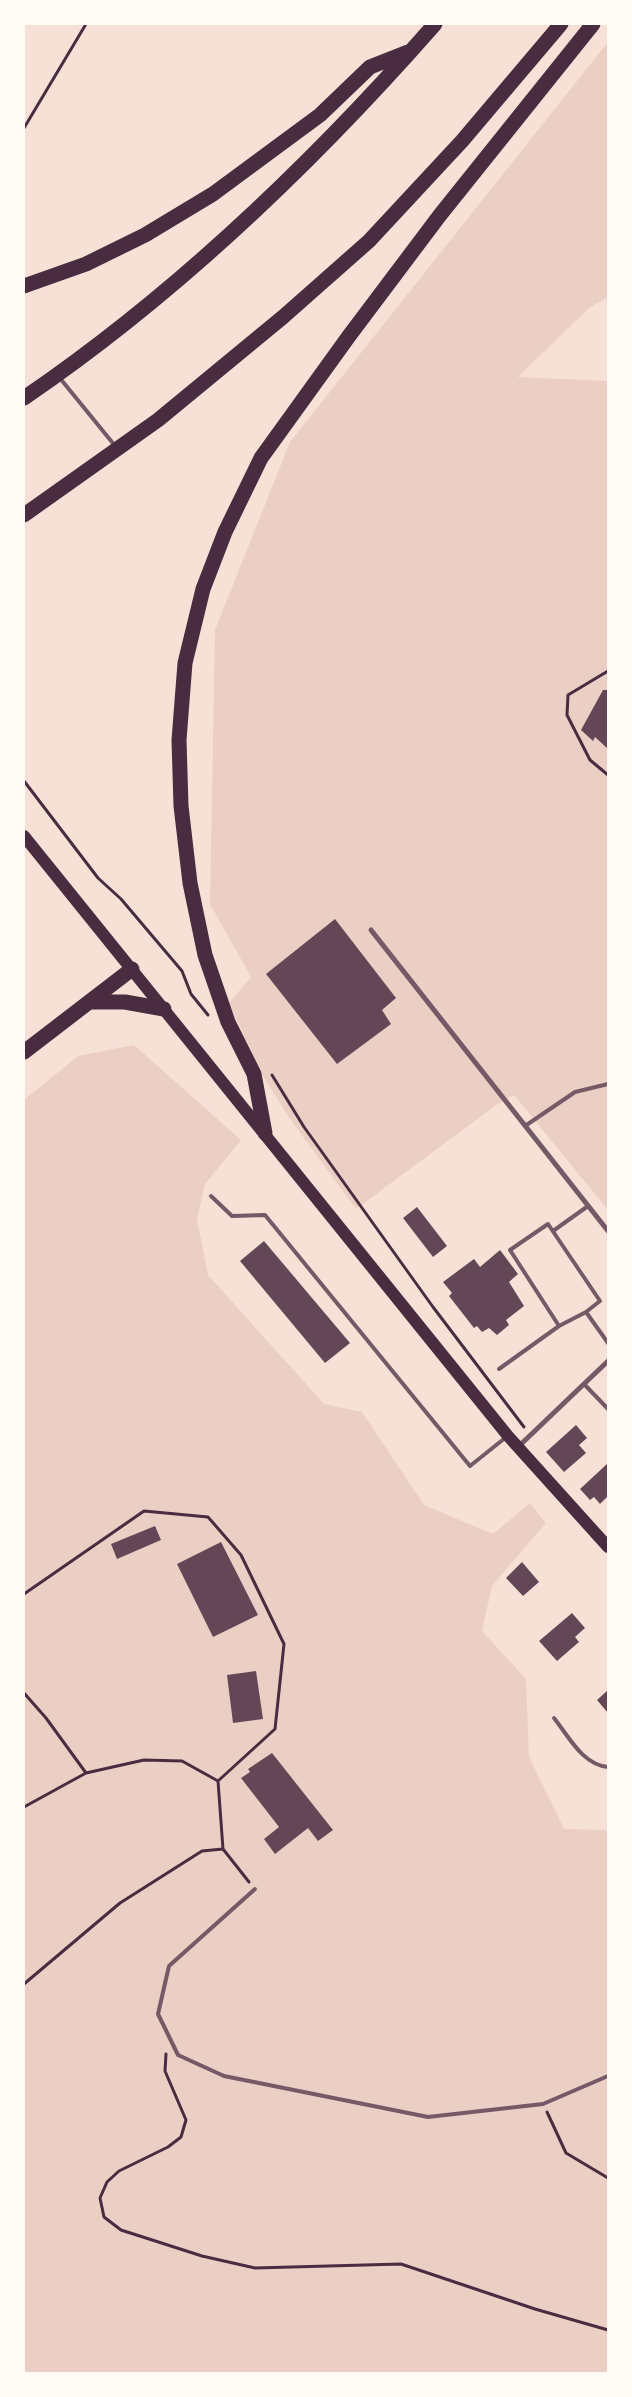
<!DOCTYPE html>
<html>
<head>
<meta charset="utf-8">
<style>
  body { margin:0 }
  #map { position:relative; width:632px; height:2397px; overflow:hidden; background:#f7e1d7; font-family:"Open Sans",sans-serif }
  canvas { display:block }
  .frame { position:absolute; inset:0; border:25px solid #fffaf5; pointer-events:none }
</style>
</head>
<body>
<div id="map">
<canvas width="632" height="2397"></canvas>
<div class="frame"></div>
</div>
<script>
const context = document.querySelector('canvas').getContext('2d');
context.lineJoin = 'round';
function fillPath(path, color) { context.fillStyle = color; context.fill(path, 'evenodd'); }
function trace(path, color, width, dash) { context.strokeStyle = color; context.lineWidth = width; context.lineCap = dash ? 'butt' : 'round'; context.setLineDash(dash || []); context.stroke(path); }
fillPath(new Path2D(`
  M 608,42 L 608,297 L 589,308 L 518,377 L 608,381 L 608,1210 L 514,1095 L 495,1106 L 356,1209 L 290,1119 L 261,1073 L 229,1003 L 251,977 L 210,904 L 215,630 L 290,442 Z
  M 134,1045 L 241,1140 L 205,1184 L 197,1219 L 208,1275 L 324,1404 L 362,1412 L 424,1505 L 493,1534 L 530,1503 L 546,1523 L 492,1586 L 482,1631 L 526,1679 L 529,1757 L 564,1829 L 608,1830 L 608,2373 L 24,2373 L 24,1100 L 78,1056 Z`), '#ebcfc5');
fillPath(new Path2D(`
  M 603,690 L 608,690 L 608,749 L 595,737 L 593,741 L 581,730 Z
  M 335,919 L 396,998 L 382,1010 L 391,1024 L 337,1064 L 266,974 Z
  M 417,1207 L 447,1246 L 433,1257 L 403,1218 Z
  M 264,1241 L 350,1343 L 325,1363 L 240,1261 Z
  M 500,1250 L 518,1274 L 509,1282 L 524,1306 L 506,1320 L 509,1325 L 497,1335 L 489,1328 L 482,1332 L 477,1326 L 474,1328 L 449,1296 L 452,1293 L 443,1282 L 474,1259 L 480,1267 Z
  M 576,1425 L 587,1438 L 579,1445 L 586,1453 L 564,1472 L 546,1452 Z
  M 607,1464 L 608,1496 L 600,1504 L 594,1497 L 590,1500 L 580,1489 Z
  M 155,1526 L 161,1540 L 117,1559 L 111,1544 Z
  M 221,1542 L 258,1615 L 213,1637 L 177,1564 Z
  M 522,1562 L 539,1582 L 523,1596 L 506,1578 Z
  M 572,1613 L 585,1628 L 575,1637 L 579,1642 L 557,1661 L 539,1641 Z
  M 256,1671 L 263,1719 L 233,1723 L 227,1675 Z
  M 608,1690 L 608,1713 L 597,1700 Z
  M 272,1753 L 333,1830 L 318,1841 L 308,1828 L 275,1854 L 264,1839 L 279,1827 L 241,1778 L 250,1772 L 248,1769 Z`), '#644757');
trace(new Path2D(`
  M 24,128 L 86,24
  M 608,671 L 568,695 L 567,715 L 590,760 L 608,775
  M 24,781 L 98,878 L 121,899 L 182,971 L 191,994 L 208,1015
  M 272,1075 L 304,1127 L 433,1307 L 524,1427
  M 24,1594 L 144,1511 L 208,1517 L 241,1555 L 284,1644 L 275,1729 L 218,1781
  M 24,1693 L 46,1718 L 86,1773
  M 24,1807 L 86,1773 L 144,1760 L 182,1761 L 218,1781 L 223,1849
  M 24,1984 L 120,1903 L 202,1851 L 223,1849 L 249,1882
  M 166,2054 L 165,2071 L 186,2120 L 181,2137 L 168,2147 L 119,2171 L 107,2182 L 100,2198 L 104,2217 L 121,2230 L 202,2256 L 255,2268 L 401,2264 L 535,2309 L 608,2330
  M 547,2112 L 566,2153 L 608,2178`), '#4a2c40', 3);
trace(new Path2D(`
  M 59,377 L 116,447
  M 525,1126 L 575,1092 L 608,1084
  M 211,1196 L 232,1216 L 265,1215 L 470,1466 L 505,1438
  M 553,1231 L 588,1206
  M 559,1326 L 586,1312
  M 499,1369 L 559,1326 L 510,1250 L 548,1224 L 600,1301 L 586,1312 L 608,1343
  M 584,1384 L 608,1409
  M 554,1718 C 569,1737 583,1765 608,1767
  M 255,1889 L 169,1966 L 158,2014 L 178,2055 L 224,2076 L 428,2117 L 543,2104 L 608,2076`), '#755966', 4);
trace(new Path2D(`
  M 371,930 L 608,1231
  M 518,1447 L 608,1361`), '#755966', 5);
trace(new Path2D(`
  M 24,836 L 508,1436 L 608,1547`), '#4a2c40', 12);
trace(new Path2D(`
  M 24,286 L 86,264 L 145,235 L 213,194 L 320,115 L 370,67 L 408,52
  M 24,398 C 178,293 313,163 435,24
  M 24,515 L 158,420 L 283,317 L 369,241 L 462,141 L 561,24
  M 89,1002 L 125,1002 L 164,1009
  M 24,1052 L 132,969
  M 265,1133 L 254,1074 L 228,1022 L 205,955 L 190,883 L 181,806 L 179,740 L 185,663 L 203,589 L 225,532 L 261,458 L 349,336 L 440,215 L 593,24`), '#4a2c40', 15);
</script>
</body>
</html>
